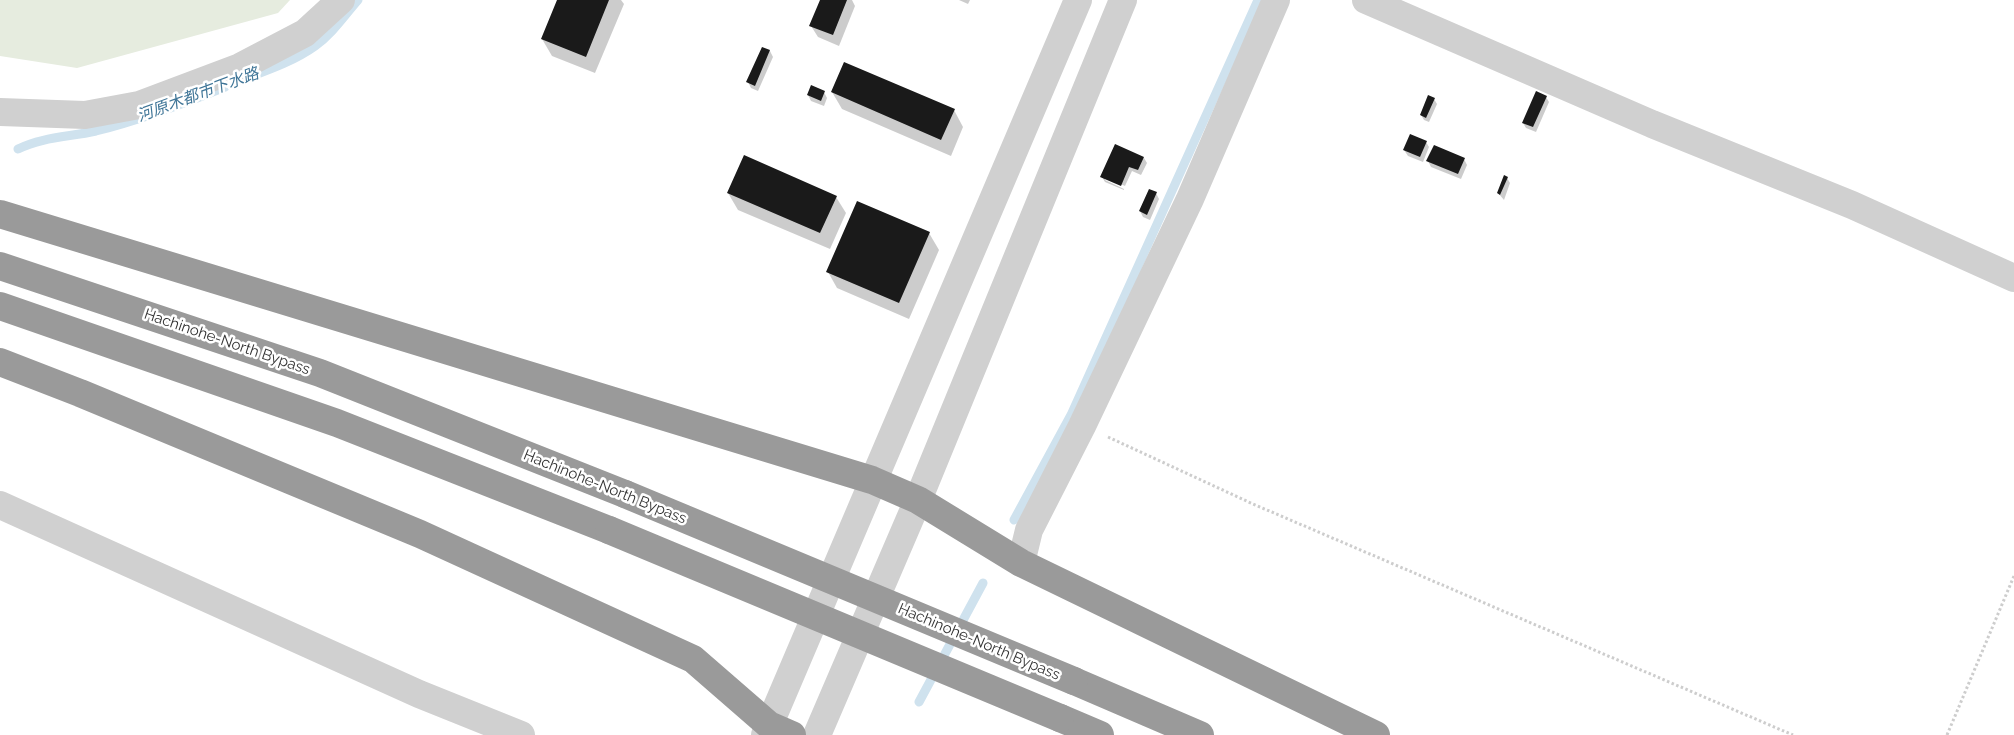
<!DOCTYPE html>
<html>
<head>
<meta charset="utf-8">
<style>
  body { margin:0 }
  canvas { display:block; background:#fff }
</style>
</head>
<body>
<canvas width="2014" height="735"></canvas>
<script>
const context = document.querySelector('canvas').getContext('2d');
context.lineJoin = 'round';
function fillPath(path, color) { context.fillStyle = color; context.fill(path, 'evenodd'); }
function trace(path, color, width, dash) { context.strokeStyle = color; context.lineWidth = width; context.lineCap = dash ? 'butt' : 'round'; context.setLineDash(dash || []); context.stroke(path); }
function write(font, color, halo, rows, align = 'center') {
  context.font = font + ' Raleway,"Noto Sans JP",sans-serif'; context.lineWidth = 5; context.setLineDash([]); context.textBaseline = 'middle'; context.strokeStyle = halo; context.fillStyle = color; for (const [text, x, y, turn = 0] of rows) {
    context.save(); context.translate(x, y); context.rotate((+turn || 0) * Math.PI / 180); context.textAlign = isNaN(turn) ? turn : align; if (halo) context.strokeText(text, 0, 0); context.fillText(text, 0, 0); context.restore();
  }
}
fillPath(new Path2D(`
  M 0,0 L 290,0 L 278,13 L 77,68 L 0,56 Z`), '#e6ecdf');
fillPath(new Path2D(`
  M 558,0 L 621,0 L 624,4 L 595,73 L 552,56 L 542,39 Z
  M 822,0 L 852,0 L 855,6 L 839,46 L 818,37 L 811,26 Z
  M 959,0 L 970,0 L 968,4 Z
  M 762,48 L 770,51 L 773,57 L 758,91 L 751,88 L 748,82 Z
  M 824,92 L 827,98 L 824,106 L 811,101 L 808,95 Z
  M 832,92 L 954,110 L 963,127 L 951,156 L 842,109 Z
  M 1546,97 L 1549,102 L 1536,132 L 1526,128 L 1523,123 Z
  M 1434,99 L 1437,104 L 1429,122 L 1424,120 L 1421,115 Z
  M 1426,142 L 1429,147 L 1423,162 L 1408,156 L 1404,150 Z
  M 1144,158 L 1147,163 L 1141,175 L 1132,171 L 1125,186 L 1105,177 L 1105,180 L 1124,189 L 1124,190 L 1105,182 L 1102,177 Z
  M 1464,159 L 1467,165 L 1461,179 L 1431,167 L 1428,161 Z
  M 1507,178 L 1510,183 L 1504,200 L 1498,193 Z
  M 728,193 L 836,197 L 846,213 L 830,249 L 738,210 Z
  M 1156,193 L 1159,199 L 1150,220 L 1143,217 L 1140,211 Z
  M 929,233 L 939,250 L 909,319 L 837,288 L 828,272 Z`), '#0003');
trace(new Path2D(`
  M 244,79 C 268,70 294,61 315,46 C 332,34 344,16 358,0
  M 18,149 C 42,137 69,137 96,131 C 140,120 183,104 225,87
  M 1014,520 L 1071,415 L 1258,0
  M 919,702 L 983,583`), '#cfe2ee', 9);
fillPath(new Path2D(`
  M 557,0 L 609,0 L 586,57 L 541,39 Z
  M 820,0 L 847,0 L 833,35 L 809,26 Z
  M 762,47 L 770,50 L 755,86 L 746,82 Z
  M 844,62 L 955,109 L 941,140 L 831,92 Z
  M 811,85 L 825,91 L 821,101 L 807,95 Z
  M 1536,91 L 1547,96 L 1533,127 L 1522,123 Z
  M 1428,95 L 1435,98 L 1426,118 L 1420,115 Z
  M 1410,134 L 1427,141 L 1420,157 L 1403,150 Z
  M 1115,144 L 1144,157 L 1138,170 L 1129,167 L 1121,186 L 1100,177 Z
  M 1434,145 L 1465,158 L 1458,174 L 1426,161 Z
  M 744,155 L 837,196 L 820,233 L 727,193 Z
  M 1504,175 L 1508,177 L 1500,195 L 1497,193 Z
  M 1149,189 L 1157,192 L 1147,215 L 1139,211 Z
  M 857,201 L 930,232 L 899,303 L 826,272 Z`), '#1a1a1a');
trace(new Path2D(`
  M 1108,437 L 1253,504 L 1793,735
  M 1947,735 L 2014,576`), '#cdcdcd', 3, [2.5, 2.5]);
trace(new Path2D(`
  M 1366,0 L 1652,124 L 1852,205 L 2014,278
  M 0,112 L 85,115 L 139,105 L 240,67 L 305,33 L 341,0
  M 0,505 L 419,694 L 521,735
  M 1021,563 L 1029,530 L 1082,426 L 1190,199 L 1276,0
  M 765,735 L 1078,0
  M 817,735 L 918,500 L 1123,0`), '#d0d0d0', 28);
trace(new Path2D(`
  M 0,214 L 872,480 L 918,500 L 1021,563 L 1376,735
  M 0,266 L 320,373 L 625,494
  M 0,306 L 337,423 L 609,530
  M 0,362 L 80,393 L 420,534 L 693,659 L 769,725 L 792,735
  M 1074,681 L 1200,735
  M 1060,718 L 1100,735`), '#9a9a9a', 28);
trace(new Path2D(`
  M 625,494 L 1074,681
  M 609,530 L 1060,718`), '#9a9a9a', 28);
write('15px', '#333', '#fff', [
  ["Hachinohe-North Bypass",227,342,19],
  ["Hachinohe-North Bypass",605,487,22],
  ["Hachinohe-North Bypass",979,642,23]
]);
write('italic 16px', '#3f7597', '#fff', [
  ["河原木都市下水路",198,95,-20]
]);
</script>
</body>
</html>
